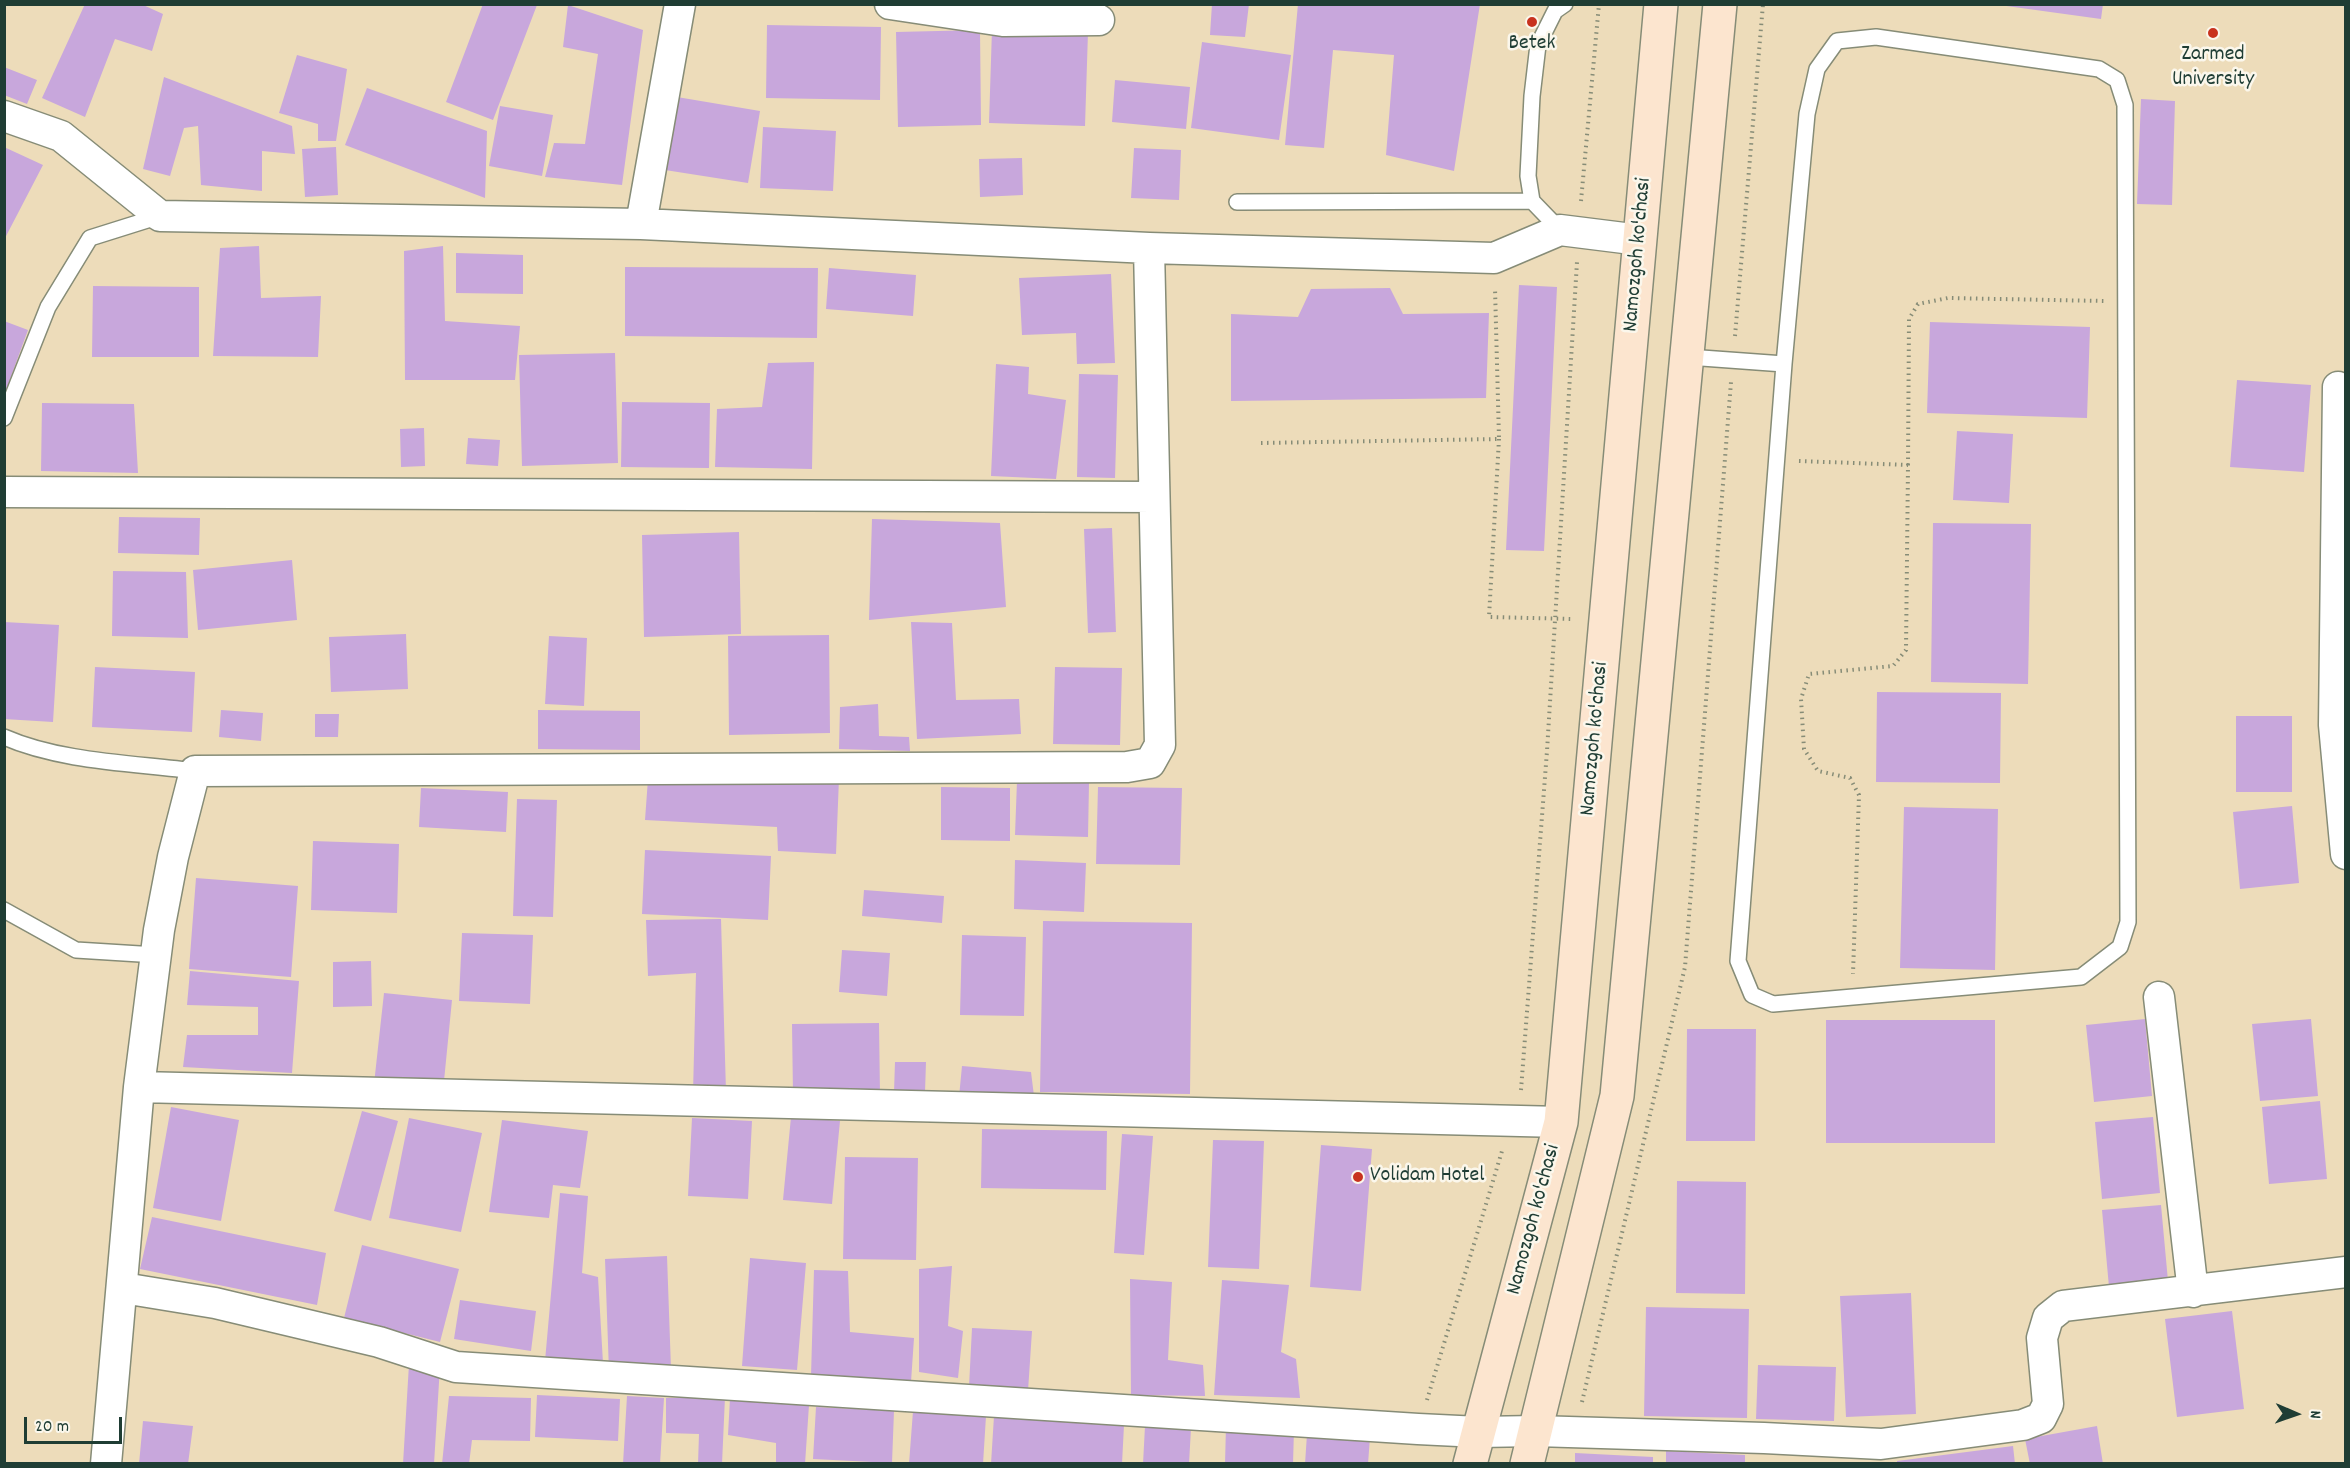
<!DOCTYPE html>
<html>
<head>
<meta charset="utf-8">
<style>
  body { margin:0 }
  #map { position:relative; width:2350px; height:1468px; overflow:hidden; background:#eddcba; font-family:Dekko,sans-serif }
  canvas { display:block }
  .frame { position:absolute; inset:0; border:6px solid #1f3d34; pointer-events:none }
  .north { position:absolute; left:2266px; top:1384px; width:60px; height:60px; -webkit-text-stroke:4px #fbf7ec; paint-order:stroke; rotate:92deg; font-size:16px; font-weight:700; line-height:24px; text-align:center; color:#1f3d34 }
  .north::after { content:''; display:block; margin:auto; width:21px; height:27px; background:#1f3d34; clip-path:polygon(50% 0,100% 100%,50% 72%,0 100%) }
  .scale { position:absolute; left:24px; top:1417px; width:98px; height:27px; box-sizing:border-box; border:3px solid #1f3d34; border-top:0; padding-left:8px; font-size:18px; line-height:21px; white-space:nowrap; color:#1f3d34; -webkit-text-stroke:4px #fbf7ec; paint-order:stroke }
</style>
</head>
<body>
<div id="map">
<canvas width="2350" height="1468"></canvas>
<div class="frame"></div>
<div class="north">N</div>
<div class="scale">20 m</div>
</div>
<script>
const context = document.querySelector('canvas').getContext('2d');
context.lineJoin = 'round';
function fillPath(path, color) { context.fillStyle = color; context.fill(path, 'evenodd'); }
function trace(path, color, width, dash) { context.strokeStyle = color; context.lineWidth = width; context.lineCap = dash ? 'butt' : 'round'; context.setLineDash(dash || []); context.stroke(path); }
function write(font, color, halo, rows, align = 'center') {
  context.font = font + ' Dekko,sans-serif'; context.lineWidth = 5; context.setLineDash([]); context.textBaseline = 'middle'; context.strokeStyle = halo; context.fillStyle = color; for (const [text, x, y, turn = 0] of rows) {
    context.save(); context.translate(x, y); context.rotate((+turn || 0) * Math.PI / 180); context.textAlign = isNaN(turn) ? turn : align; if (halo) context.strokeText(text, 0, 0); context.fillText(text, 0, 0); context.restore();
  }
}
fillPath(new Path2D(`
  M 85,4 L 141,4 L 163,14 L 152,51 L 115,39 L 85,117 L 42,98 Z
  M 483,4 L 537,5 L 493,120 L 446,102 Z
  M 1212,4 L 1249,4 L 1245,37 L 1210,35 Z
  M 1298,4 L 1480,4 L 1454,171 L 1386,155 L 1394,55 L 1333,50 L 1324,148 L 1285,145 Z
  M 1992,4 L 2103,4 L 2101,19 Z
  M 568,5 L 643,30 L 622,185 L 545,177 L 554,143 L 585,144 L 598,54 L 563,47 Z
  M 767,25 L 881,27 L 880,100 L 766,98 Z
  M 992,29 L 1088,32 L 1085,126 L 989,123 Z
  M 980,30 L 981,125 L 898,127 L 896,32 Z
  M 1202,42 L 1291,55 L 1279,140 L 1191,128 Z
  M 297,55 L 347,69 L 336,141 L 318,141 L 318,124 L 279,113 Z
  M 4,67 L 37,80 L 27,104 L 4,95 Z
  M 164,77 L 292,126 L 295,154 L 262,151 L 262,191 L 201,185 L 198,126 L 184,128 L 170,176 L 143,169 Z
  M 1115,80 L 1190,87 L 1186,129 L 1112,122 Z
  M 367,88 L 487,131 L 485,198 L 345,145 Z
  M 677,97 L 760,111 L 748,183 L 665,170 Z
  M 2141,99 L 2175,101 L 2172,205 L 2137,204 Z
  M 500,106 L 553,115 L 542,176 L 489,166 Z
  M 763,127 L 836,131 L 833,191 L 760,188 Z
  M 4,147 L 43,165 L 4,240 Z
  M 336,147 L 338,195 L 305,197 L 302,149 Z
  M 1134,148 L 1181,150 L 1179,200 L 1131,198 Z
  M 1022,158 L 1023,195 L 980,197 L 979,159 Z
  M 259,246 L 261,298 L 321,296 L 318,357 L 213,356 L 220,248 Z
  M 443,246 L 445,321 L 520,326 L 515,380 L 405,380 L 404,251 Z
  M 456,253 L 523,255 L 523,294 L 456,293 Z
  M 625,267 L 818,268 L 817,338 L 625,336 Z
  M 829,268 L 916,275 L 913,316 L 826,309 Z
  M 1111,274 L 1115,363 L 1077,364 L 1076,333 L 1022,335 L 1019,278 Z
  M 1519,285 L 1557,287 L 1544,551 L 1506,550 Z
  M 93,286 L 199,287 L 199,357 L 92,357 Z
  M 1390,288 L 1403,314 L 1489,313 L 1486,398 L 1231,401 L 1231,314 L 1298,317 L 1311,289 Z
  M 4,321 L 28,330 L 5,393 L 4,393 Z
  M 1930,322 L 2090,327 L 2087,418 L 1927,413 Z
  M 615,353 L 618,463 L 522,466 L 519,355 Z
  M 814,362 L 812,469 L 715,467 L 717,409 L 762,407 L 768,363 Z
  M 996,364 L 1029,367 L 1028,394 L 1066,400 L 1056,479 L 991,476 Z
  M 1079,374 L 1118,375 L 1115,478 L 1077,477 Z
  M 2237,380 L 2311,385 L 2304,472 L 2230,467 Z
  M 622,402 L 710,403 L 709,468 L 621,467 Z
  M 42,403 L 134,404 L 138,473 L 41,471 Z
  M 424,428 L 425,466 L 401,467 L 400,429 Z
  M 1957,431 L 2013,434 L 2009,503 L 1953,500 Z
  M 468,438 L 500,440 L 498,466 L 466,464 Z
  M 119,517 L 200,518 L 199,555 L 118,553 Z
  M 872,519 L 1000,523 L 1006,607 L 869,620 Z
  M 1933,523 L 2031,524 L 2028,684 L 1931,682 Z
  M 1112,528 L 1116,632 L 1088,633 L 1084,529 Z
  M 739,532 L 741,634 L 644,637 L 642,535 Z
  M 292,560 L 297,620 L 198,630 L 193,570 Z
  M 113,571 L 186,572 L 188,638 L 112,636 Z
  M 4,622 L 59,625 L 53,722 L 4,719 Z
  M 911,622 L 952,623 L 956,700 L 1019,699 L 1021,734 L 917,739 Z
  M 406,634 L 408,689 L 331,692 L 329,637 Z
  M 829,635 L 830,733 L 729,735 L 728,636 Z
  M 549,636 L 587,638 L 584,706 L 545,704 Z
  M 95,667 L 195,672 L 192,732 L 92,727 Z
  M 1055,667 L 1122,668 L 1120,745 L 1053,744 Z
  M 1877,692 L 2001,693 L 2000,783 L 1876,782 Z
  M 878,704 L 879,736 L 909,737 L 910,751 L 839,749 L 840,707 Z
  M 221,710 L 263,713 L 261,741 L 219,737 Z
  M 538,710 L 640,711 L 640,750 L 538,749 Z
  M 315,714 L 339,714 L 338,737 L 315,737 Z
  M 2236,716 L 2292,716 L 2292,792 L 2236,792 Z
  M 839,778 L 836,854 L 778,851 L 777,827 L 645,820 L 648,779 Z
  M 1017,781 L 1089,783 L 1088,837 L 1015,835 Z
  M 941,787 L 1010,788 L 1010,841 L 941,840 Z
  M 1098,787 L 1182,788 L 1180,865 L 1096,864 Z
  M 421,788 L 508,792 L 506,832 L 419,827 Z
  M 517,799 L 557,800 L 553,917 L 513,916 Z
  M 2292,806 L 2299,883 L 2240,889 L 2233,812 Z
  M 1904,807 L 1998,809 L 1995,970 L 1900,968 Z
  M 313,841 L 399,844 L 397,913 L 311,910 Z
  M 645,850 L 771,856 L 768,920 L 642,914 Z
  M 1015,860 L 1086,863 L 1084,912 L 1014,909 Z
  M 196,878 L 298,886 L 291,977 L 189,969 Z
  M 864,890 L 944,896 L 942,923 L 862,916 Z
  M 721,919 L 726,1092 L 693,1093 L 696,973 L 648,976 L 646,920 Z
  M 1043,921 L 1192,923 L 1190,1094 L 1040,1092 Z
  M 462,933 L 533,935 L 530,1004 L 459,1001 Z
  M 962,935 L 1026,937 L 1024,1016 L 960,1015 Z
  M 842,950 L 890,953 L 887,996 L 839,992 Z
  M 371,961 L 372,1006 L 333,1007 L 333,962 Z
  M 190,971 L 299,981 L 292,1073 L 183,1067 L 187,1035 L 258,1035 L 258,1007 L 187,1005 Z
  M 384,993 L 452,1000 L 443,1091 L 374,1084 Z
  M 2145,1019 L 2152,1096 L 2094,1102 L 2086,1025 Z
  M 2311,1019 L 2318,1096 L 2260,1101 L 2252,1024 Z
  M 1826,1020 L 1995,1020 L 1995,1143 L 1826,1143 Z
  M 879,1023 L 880,1094 L 793,1095 L 792,1024 Z
  M 1687,1029 L 1756,1029 L 1755,1141 L 1686,1141 Z
  M 895,1062 L 926,1062 L 925,1092 L 894,1092 Z
  M 962,1066 L 1031,1072 L 1034,1096 L 959,1097 Z
  M 2320,1101 L 2327,1179 L 2269,1184 L 2262,1107 Z
  M 171,1107 L 239,1120 L 221,1221 L 153,1208 Z
  M 362,1111 L 398,1121 L 371,1221 L 334,1211 Z
  M 791,1117 L 840,1121 L 832,1204 L 783,1200 Z
  M 2153,1117 L 2160,1193 L 2102,1199 L 2095,1122 Z
  M 409,1118 L 482,1133 L 461,1232 L 389,1218 Z
  M 692,1118 L 752,1121 L 748,1199 L 688,1196 Z
  M 502,1120 L 588,1131 L 580,1188 L 553,1185 L 549,1218 L 489,1212 Z
  M 982,1129 L 1107,1131 L 1106,1190 L 981,1188 Z
  M 1122,1134 L 1153,1136 L 1144,1255 L 1114,1253 Z
  M 1213,1140 L 1264,1141 L 1259,1269 L 1208,1267 Z
  M 1321,1145 L 1372,1149 L 1361,1291 L 1310,1287 Z
  M 845,1157 L 918,1158 L 916,1260 L 843,1259 Z
  M 1677,1181 L 1746,1182 L 1745,1294 L 1676,1293 Z
  M 560,1193 L 588,1196 L 582,1273 L 598,1277 L 603,1363 L 545,1361 Z
  M 2161,1205 L 2168,1281 L 2109,1287 L 2102,1210 Z
  M 152,1217 L 326,1253 L 317,1305 L 140,1269 Z
  M 362,1245 L 459,1269 L 440,1342 L 344,1318 Z
  M 667,1256 L 671,1369 L 609,1372 L 605,1259 Z
  M 750,1258 L 806,1263 L 797,1370 L 742,1366 Z
  M 952,1266 L 948,1326 L 963,1331 L 958,1378 L 919,1372 L 919,1269 Z
  M 814,1270 L 848,1271 L 850,1332 L 914,1338 L 911,1382 L 811,1376 Z
  M 1130,1279 L 1172,1282 L 1168,1360 L 1203,1365 L 1205,1396 L 1131,1395 Z
  M 1222,1280 L 1289,1285 L 1281,1352 L 1296,1359 L 1300,1398 L 1214,1395 Z
  M 1911,1293 L 1916,1414 L 1846,1417 L 1840,1296 Z
  M 460,1300 L 536,1311 L 531,1351 L 454,1339 Z
  M 1646,1307 L 1749,1309 L 1747,1418 L 1644,1416 Z
  M 2232,1311 L 2244,1409 L 2177,1417 L 2165,1319 Z
  M 972,1328 L 1032,1331 L 1028,1391 L 969,1387 Z
  M 409,1364 L 440,1366 L 434,1464 L 403,1464 Z
  M 1758,1365 L 1836,1367 L 1834,1421 L 1756,1419 Z
  M 537,1395 L 620,1399 L 618,1441 L 535,1437 Z
  M 449,1396 L 531,1398 L 530,1441 L 472,1440 L 469,1464 L 442,1464 Z
  M 627,1396 L 664,1398 L 660,1464 L 623,1464 Z
  M 725,1397 L 722,1464 L 698,1464 L 699,1434 L 666,1433 L 666,1398 Z
  M 730,1398 L 809,1405 L 805,1464 L 776,1464 L 776,1443 L 728,1435 Z
  M 816,1407 L 894,1411 L 892,1463 L 813,1459 Z
  M 913,1411 L 986,1416 L 983,1464 L 909,1464 Z
  M 994,1416 L 1124,1425 L 1122,1464 L 991,1464 Z
  M 143,1421 L 193,1426 L 188,1464 L 139,1464 Z
  M 1145,1426 L 1191,1428 L 1189,1464 L 1143,1464 Z
  M 1226,1426 L 1294,1429 L 1293,1464 L 1225,1464 Z
  M 2097,1426 L 2103,1464 L 2030,1464 L 2025,1439 Z
  M 1307,1434 L 1370,1437 L 1368,1464 L 1305,1464 Z
  M 2013,1446 L 2015,1464 L 1897,1464 L 1897,1461 Z
  M 1666,1451 L 1745,1455 L 1745,1464 L 1666,1464 Z
  M 1575,1453 L 1653,1457 L 1653,1464 L 1575,1464 Z`), '#c8a7dc');
const service = new Path2D(`
  M 1876,37 L 2099,69 L 2117,80 L 2125,105 L 2128,922 L 2120,947 L 2081,977 L 1773,1004 L 1752,995 L 1738,961 L 1784,364 L 1807,114 L 1817,69 L 1837,41 Z
  M 1532,201 L 1528,176 L 1532,96 L 1538,45 L 1555,11 L 1565,4
  M 1237,202 L 1532,201 L 1560,230
  M 1688,357 L 1784,364
  M 4,418 L 48,307 L 90,238 L 160,216
  M 4,737 C 61,762 134,763 195,771
  M 4,910 L 76,950 L 156,955`);
const minor = new Path2D(`
  M 890,4 L 1003,21 L 1099,20
  M 4,116 L 61,136 L 160,216 L 641,224 L 1149,248 L 1494,258 L 1560,230 L 1640,240
  M 641,224 L 680,4
  M 1149,248 L 1160,745 L 1150,763 L 1127,767 L 195,771 L 173,857 L 159,930 L 139,1087 L 1561,1122
  M 2338,387 L 2334,725 L 2346,854
  M 4,492 L 1154,497
  M 2159,997 L 2193,1292
  M 123,1288 L 215,1303 L 379,1342 L 456,1367 L 1418,1429 L 1479,1432 L 1536,1431 L 1764,1438 L 1881,1444 L 2023,1425 L 2041,1418 L 2048,1404 L 2042,1338 L 2048,1318 L 2063,1306 L 2346,1272
  M 106,1464 L 139,1087`);
const secondary = new Path2D(`
  M 1470,1464 L 1561,1122 L 1661,4
  M 1527,1464 L 1617,1096 L 1720,4`);
trace(service, '#868c77', 18);
trace(minor, '#868c77', 33);
trace(secondary, '#868c77', 36);
trace(new Path2D(`
  M 1581,201 L 1599,4
  M 1735,336 L 1763,4
  M 1499,439 L 1489,617 L 1573,619
  M 1261,443 L 1499,439 L 1495,288
  M 1799,461 L 1908,465 L 1906,650 L 1893,666 L 1809,674 L 1801,699 L 1804,749 L 1818,771 L 1850,778 L 1859,795 L 1853,974
  M 1908,465 L 1909,319 L 1918,304 L 1948,298 L 2104,301
  M 1521,1090 L 1547,751 L 1577,262
  M 1427,1400 L 1502,1151
  M 1582,1402 L 1685,967 L 1731,382`), '#868c77', 4, [1.5, 4.5]);
trace(service, '#fff', 15);
trace(minor, '#fff', 30);
trace(secondary, '#fce5cf', 33);
for (const [x, y, r, color] of [
  [1532,22,6,"#c8321e"],
  [2213,33,6,"#c8321e"],
  [1358,1177,6,"#c8321e"]
]) { const dot = new Path2D(); dot.arc(x, y, r, 0, 2 * Math.PI); context.fillStyle = color; context.fill(dot); trace(dot, '#fbf7ec', 2); }
write('22px', '#1f3d34', '#fbf7ec', [
  ["Betek",1532,45],
  ["Zarmed",2213,56],
  ["University",2213,81],
  ["Volidam Hotel",1370,1177,"left"]
]);
write('22px', '#1f3d34', '#fbf7ec', [
  ["Namozgoh ko'chasi",1639,255,-85],
  ["Namozgoh ko'chasi",1596,739,-85],
  ["Namozgoh ko'chasi",1535,1220,-75]
]);
</script>
</body>
</html>
